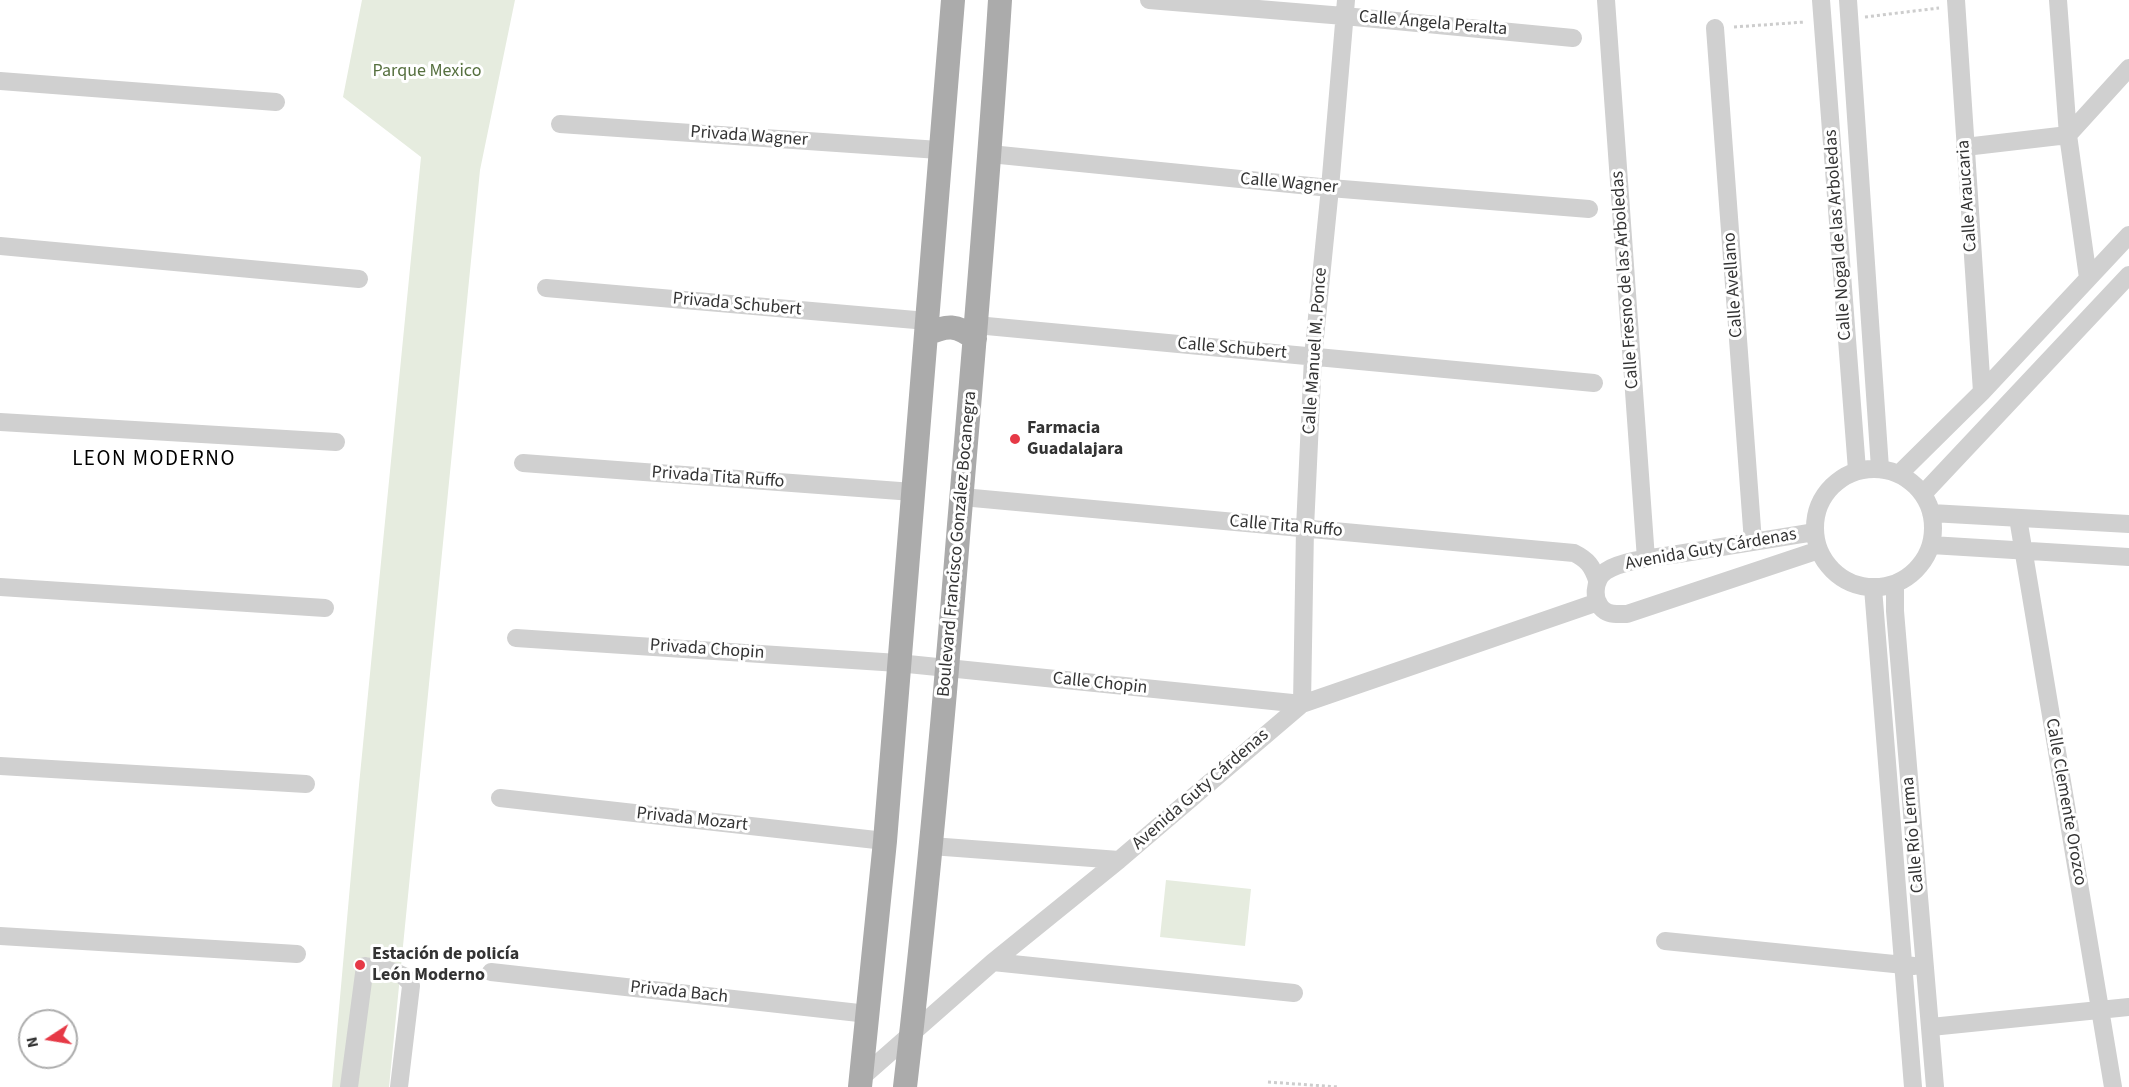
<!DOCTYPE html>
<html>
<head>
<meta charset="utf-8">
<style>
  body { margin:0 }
  #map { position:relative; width:2129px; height:1087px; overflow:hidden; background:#fff; font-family:"Source Sans 3",sans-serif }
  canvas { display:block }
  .north { position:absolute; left:18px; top:1009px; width:60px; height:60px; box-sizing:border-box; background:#fff; border:2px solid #adadad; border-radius:50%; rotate:258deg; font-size:16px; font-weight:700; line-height:24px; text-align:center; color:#333 }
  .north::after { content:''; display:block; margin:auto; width:21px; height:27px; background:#e63946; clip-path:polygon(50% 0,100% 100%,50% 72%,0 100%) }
</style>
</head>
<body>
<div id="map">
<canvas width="2129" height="1087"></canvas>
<div class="north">N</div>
</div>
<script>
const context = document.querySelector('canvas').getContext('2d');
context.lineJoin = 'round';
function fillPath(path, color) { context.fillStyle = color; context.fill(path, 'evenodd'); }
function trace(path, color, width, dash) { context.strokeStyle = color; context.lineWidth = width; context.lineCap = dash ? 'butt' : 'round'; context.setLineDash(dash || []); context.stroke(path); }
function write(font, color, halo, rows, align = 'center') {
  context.font = font + ' "Source Sans 3",sans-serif'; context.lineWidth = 6; context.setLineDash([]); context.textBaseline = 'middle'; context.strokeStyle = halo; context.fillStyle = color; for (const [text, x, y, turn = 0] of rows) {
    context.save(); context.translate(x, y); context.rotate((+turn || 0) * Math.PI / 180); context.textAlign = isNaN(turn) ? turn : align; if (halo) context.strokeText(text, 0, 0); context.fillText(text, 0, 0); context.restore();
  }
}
fillPath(new Path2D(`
  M 362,0 L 515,0 L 480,170 L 389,1087 L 332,1087 L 359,785 L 421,157 L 343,97 Z
  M 1166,880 L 1251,889 L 1245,946 L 1160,937 Z`), '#e6ecdf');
trace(new Path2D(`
  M 1865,17 L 1939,8
  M 1734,27 L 1805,22
  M 1268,1082 L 1339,1087`), '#cdcdcd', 3, [3, 3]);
trace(new Path2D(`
  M 1149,0 L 1344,16 L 1573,38
  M 1606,0 L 1646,559
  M 1821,0 L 1857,470
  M 1848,0 L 1880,468
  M 1956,0 L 1982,392
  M 2058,0 L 2068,135 L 2088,278
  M 1715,28 L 1753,542
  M 0,81 L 276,102
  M 560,124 L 939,150
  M 1965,147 L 2068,135 L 2129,68
  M 990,154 L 1330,188 L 1589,209
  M 0,246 L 359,279
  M 546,288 L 927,321
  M 976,325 L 1594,383
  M 0,422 L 336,442
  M 523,463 L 913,492
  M1815 528a59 59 0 1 1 118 0a59 59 0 1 1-118 0Z
  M 1899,474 L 1982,392 L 2129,235
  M 1923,494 L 2129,275
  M 962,497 L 1574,553 C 1588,560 1592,566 1597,580
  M 1931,513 L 2129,524
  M 2018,518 L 2113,1087
  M 1815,532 C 1769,539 1723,547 1678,554 C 1657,557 1623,560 1606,571 C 1594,579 1591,601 1605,611 C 1611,615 1620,614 1627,614 L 1819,550
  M 1931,545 L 2129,557
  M 1895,584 L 1895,611 L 1935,1087
  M 0,587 L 325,608
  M 1873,588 L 1913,1087
  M 516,638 L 898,663 L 1302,704 L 1305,528 L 1313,357 L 1330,188 L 1346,0
  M 0,766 L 306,784
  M 500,798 L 885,841
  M 931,846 L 1119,860
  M 0,936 L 297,954
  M 1665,941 L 1914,966
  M 993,962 L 1294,993
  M 491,972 L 868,1014
  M 1931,1027 L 2129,1007
  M 861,1078 L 993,962 L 1119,860 L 1302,704 L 1598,602
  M 349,1087 L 365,966 C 381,969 406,970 411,986 L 399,1087`), '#d0d0d0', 18);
trace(new Path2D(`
  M 926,334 C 947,325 957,324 975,339
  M 860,1087 L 885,841 L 953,0
  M 905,1087 C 927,900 944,712 959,525 C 974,350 989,175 1000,0`), '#ababab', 24);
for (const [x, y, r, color] of [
  [1015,439,6,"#e63946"],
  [360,965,6,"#e63946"]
]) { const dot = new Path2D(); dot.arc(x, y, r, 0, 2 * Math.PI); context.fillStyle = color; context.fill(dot); trace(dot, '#fff', 2); }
write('18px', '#333', '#fff', [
  ["Calle Ángela Peralta",1433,24,5],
  ["Privada Wagner",749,137,4],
  ["Calle Wagner",1289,184,5],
  ["Calle Araucaria",1968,196,-94],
  ["Calle Nogal de las Arboledas",1839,235,-94],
  ["Calle Fresno de las Arboledas",1626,280,-94],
  ["Calle Avellano",1734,285,-94],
  ["Privada Schubert",737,305,5],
  ["Calle Schubert",1232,349,5],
  ["Calle Manuel M. Ponce",1316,351,-86],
  ["Privada Tita Ruffo",718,478,4],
  ["Calle Tita Ruffo",1286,527,5],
  ["Boulevard Francisco González Bocanegra",958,544,-85],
  ["Avenida Guty Cárdenas",1711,550,-10],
  ["Privada Chopin",707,650,4],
  ["Calle Chopin",1100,684,6],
  ["Avenida Guty Cárdenas",1201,790,-41],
  ["Calle Clemente Orozco",2065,802,80],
  ["Privada Mozart",692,820,6],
  ["Calle Río Lerma",1914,835,-95],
  ["Privada Bach",679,993,6]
]);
write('18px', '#56703f', '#fff', [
  ["Parque Mexico",427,72]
]);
write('bold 18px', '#333', '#fff', [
  ["Farmacia",1027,429],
  ["Guadalajara",1027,450],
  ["Estación de policía",372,955],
  ["León Moderno",372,976]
], 'left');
context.letterSpacing = '1.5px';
write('21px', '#000', '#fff', [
  ["LEON MODERNO",154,460]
]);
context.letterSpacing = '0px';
</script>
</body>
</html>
